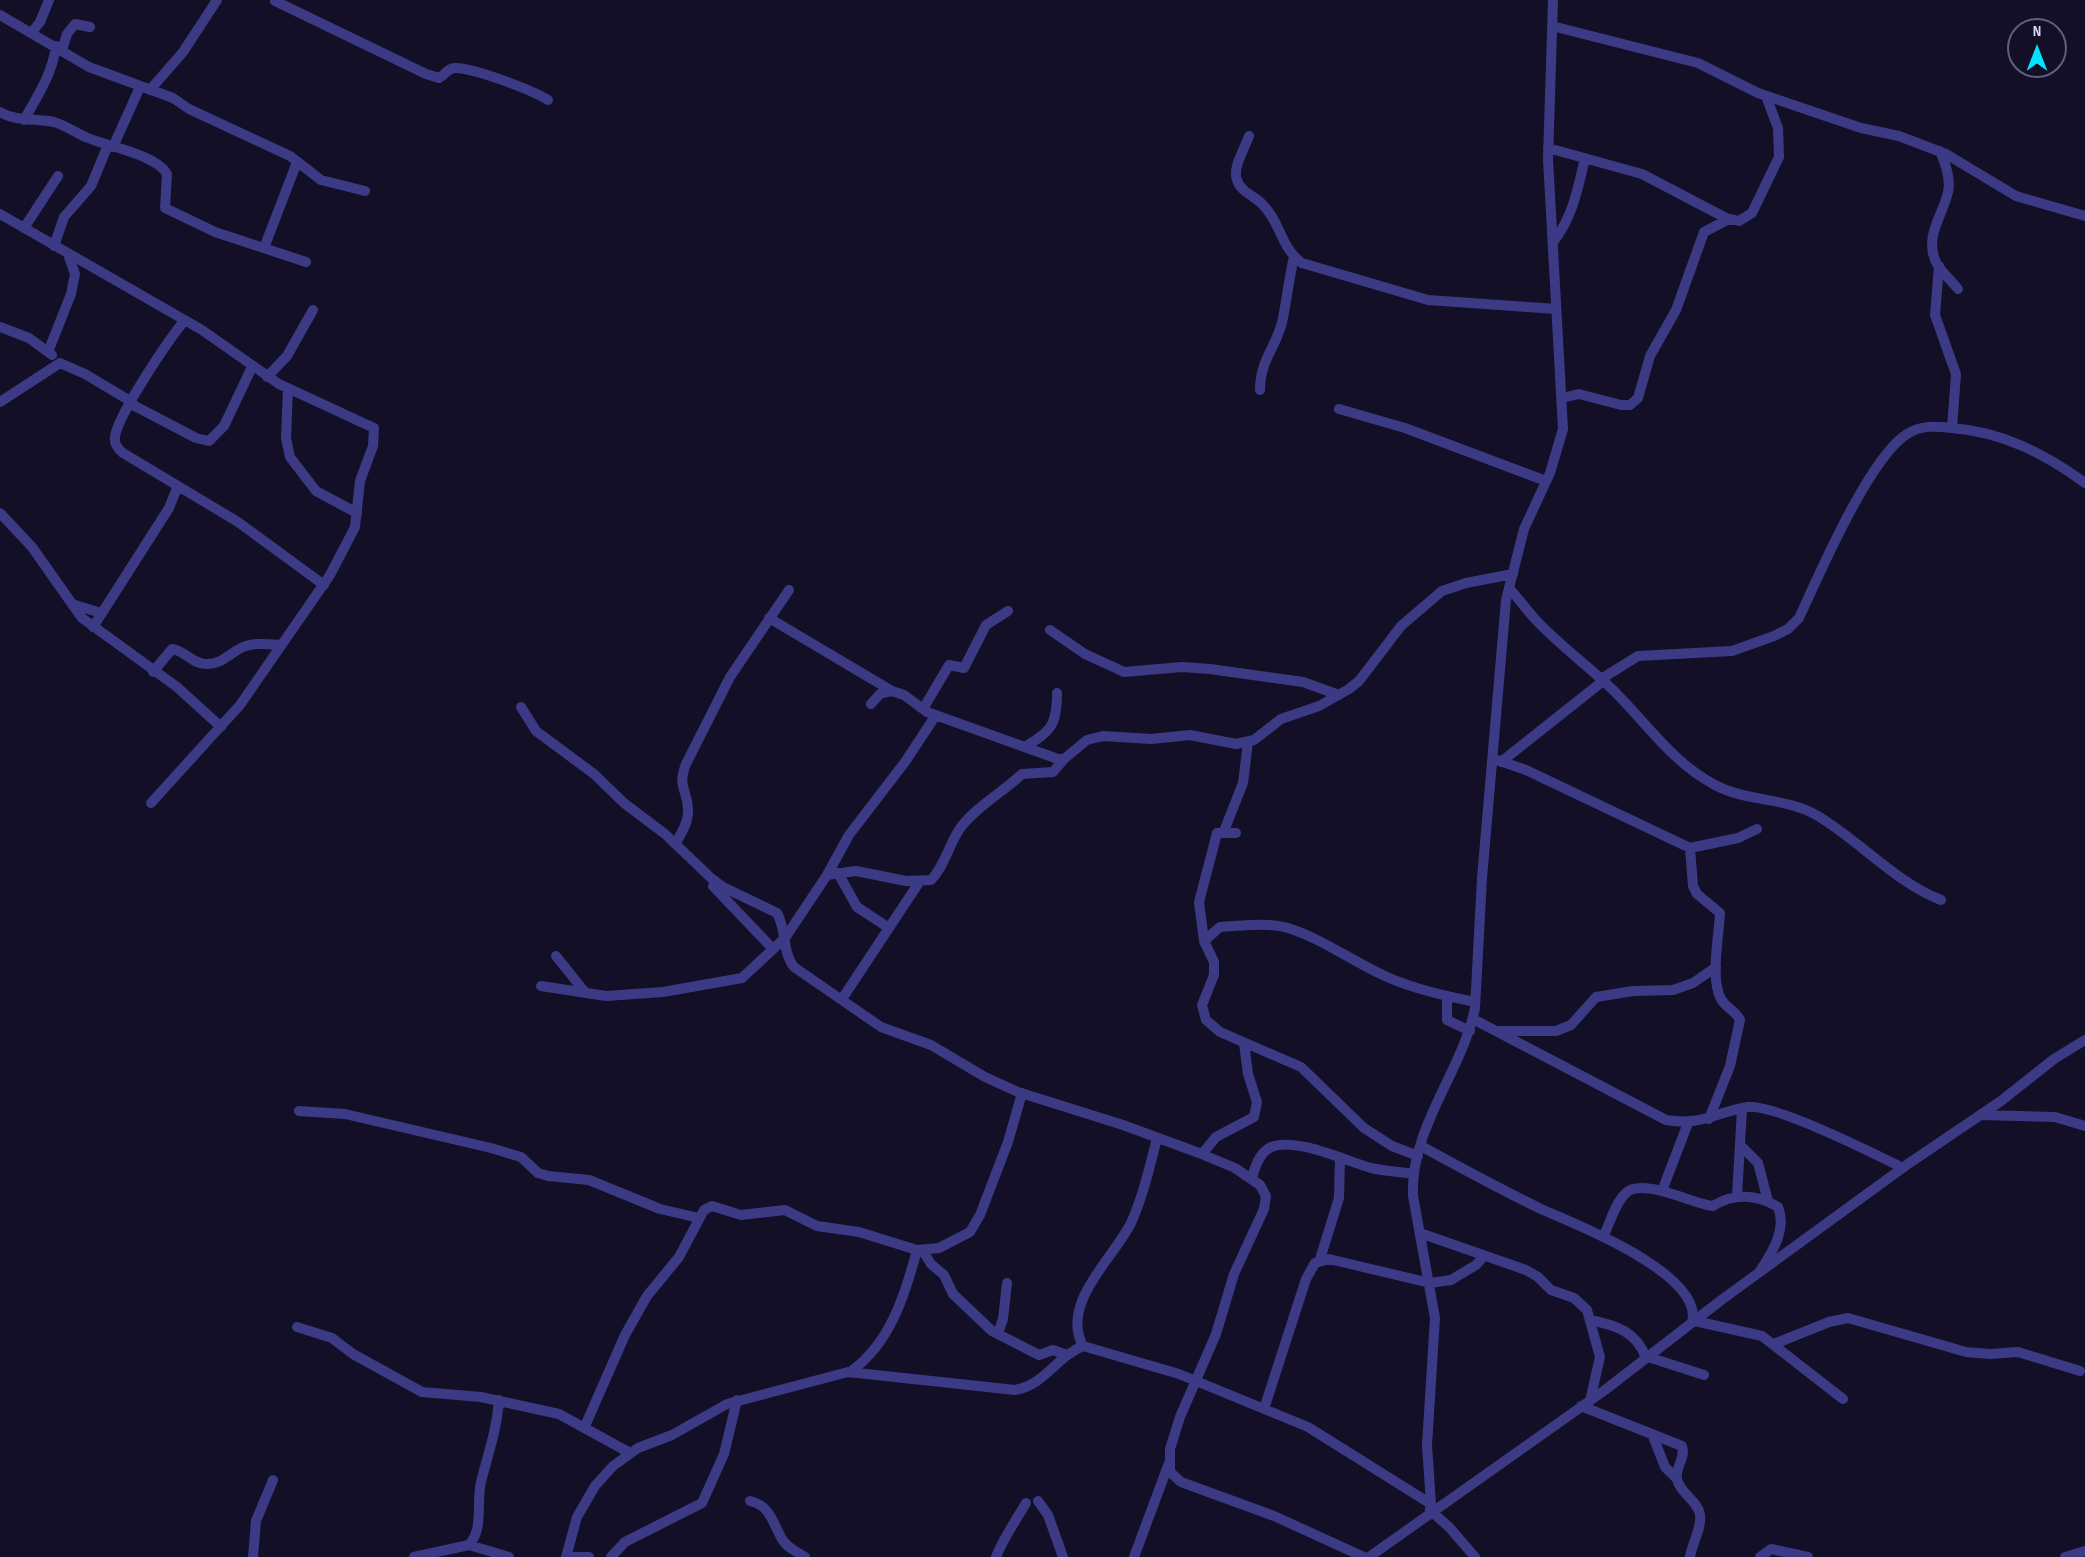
<!DOCTYPE html>
<html>
<head>
<meta charset="utf-8">
<style>
  body { margin:0 }
  #map { position:relative; width:2085px; height:1557px; overflow:hidden; background:#130f26; font-family:"Sofia Sans Condensed",sans-serif }
  canvas { display:block }
  .north { position:absolute; left:2007px; top:18px; width:60px; height:60px; box-sizing:border-box; background:#130f26; border:2px solid #625e7d; border-radius:50%; rotate:0deg; font-size:16px; font-weight:700; line-height:24px; text-align:center; color:#d9d4ff }
  .north::after { content:''; display:block; margin:auto; width:21px; height:27px; background:#00e5ff; clip-path:polygon(50% 0,100% 100%,50% 72%,0 100%) }
</style>
</head>
<body>
<div id="map">
<canvas width="2085" height="1557"></canvas>
<div class="north">N</div>
</div>
<script>
const context = document.querySelector('canvas').getContext('2d');
context.lineJoin = 'round';
function trace(path, color, width, dash) { context.strokeStyle = color; context.lineWidth = width; context.lineCap = dash ? 'butt' : 'round'; context.setLineDash(dash || []); context.stroke(path); }
trace(new Path2D(`
  M 275,1 L 426,74 L 439,78 C 445,75 447,69 454,68 C 472,67 532,90 548,100
  M 0,15 L 89,67 L 173,98 L 189,109 L 290,156 L 321,180 L 365,191
  M 1552,26 L 1698,63 L 1758,93 L 1861,128 L 1899,136 L 1946,154 L 2016,196 L 2085,216
  M 32,32 L 40,22 L 49,0
  M 62,50 L 67,34 L 75,24 L 90,27
  M 150,90 L 183,52 L 217,0
  M 0,112 C 17,122 35,118 54,122 C 65,125 76,133 88,138 C 107,146 157,155 167,174 L 165,208 L 215,232 L 306,262
  M 24,120 C 38,95 52,75 56,46
  M 1249,136 C 1245,148 1232,168 1237,180 C 1241,193 1256,196 1264,206 C 1281,224 1281,248 1302,263 L 1428,300 L 1556,309
  M 113,147 L 140,87
  M 1548,148 L 1642,174 L 1726,218 L 1739,221 L 1752,213 L 1779,157 L 1778,128 L 1766,96
  M 1940,151 C 1945,163 1951,178 1948,192 C 1943,215 1925,235 1935,260 C 1939,270 1951,280 1958,289
  M 0,214 L 202,330 L 279,384 L 374,428 L 373,446 L 360,481 L 355,527 L 330,575 L 240,705 L 151,803
  M 24,228 L 58,176
  M 1554,241 C 1573,216 1578,188 1585,158
  M 54,246 L 64,217 L 91,186 L 108,145
  M 264,248 L 297,162
  M 1939,266 L 1935,315 L 1956,374 L 1952,428
  M 185,320 C 169,339 117,416 115,437 C 114,444 118,449 123,453 L 238,522 L 324,585
  M 0,327 L 29,338 L 52,355
  M 48,352 L 71,294 L 75,274 L 68,254
  M 267,377 L 287,356 L 313,310
  M 288,388 L 286,438 L 290,457 L 316,491 L 357,513
  M 1260,390 C 1260,358 1278,346 1283,318 C 1287,298 1289,278 1294,257
  M 1562,398 L 1579,394 L 1621,405 L 1630,405 L 1638,398 L 1650,356 L 1676,310 L 1704,232 L 1729,219
  M 0,402 L 60,363 L 85,374 L 132,402
  M 131,404 L 196,438 L 209,441 L 224,426 L 252,367
  M 1339,409 L 1405,428 L 1546,481
  M 0,513 L 32,547 L 82,618 L 177,687 L 221,727
  M 1509,588 C 1518,598 1526,609 1535,619 C 1560,646 1590,667 1616,693 C 1648,725 1673,763 1715,785 C 1747,802 1786,797 1818,816 C 1861,842 1895,882 1941,900
  M 72,604 L 101,613
  M 769,618 L 892,691
  M 93,627 L 169,508 L 177,488
  M 1050,630 L 1085,654 L 1124,672 L 1182,667 L 1210,669 L 1303,682 L 1339,695
  M 153,672 L 172,649 C 186,651 192,664 206,664 C 221,664 227,656 239,649 C 251,642 268,644 281,645
  M 1601,679 L 1638,656 L 1732,651 L 1774,636 L 1788,629 L 1799,618 C 1819,575 1869,458 1907,434 C 1921,425 1936,426 1952,428 C 2002,432 2044,453 2085,483
  M 871,704 L 880,694 L 892,691 L 904,695 L 927,712 L 1058,759 L 1064,759 L 1087,740 L 1103,736 L 1151,739 L 1190,735 L 1236,744 L 1254,740 L 1281,719 L 1319,706 L 1349,689 L 1359,681 L 1401,626 L 1442,591 L 1466,583 L 1513,574
  M 521,707 L 536,731 L 594,774 L 624,803 L 665,834 L 711,878 L 723,887 L 777,913 C 787,931 782,952 794,967 L 881,1027 L 931,1045 L 985,1077 L 1018,1092 L 1123,1125 L 1199,1153 L 1235,1168 L 1260,1185 L 1266,1196 L 1264,1209 L 1234,1274 L 1216,1334 L 1180,1417 L 1170,1449 L 1170,1472 L 1181,1482 L 1274,1516 L 1364,1557
  M 923,709 L 949,665 L 964,668 L 986,625 L 1008,611
  M 1024,747 C 1051,732 1057,725 1057,693
  M 1494,759 L 1526,770 L 1690,848 L 1738,838 L 1757,829
  M 1501,762 L 1603,681
  M 1224,831 L 1243,783 L 1248,742
  M 1236,833 L 1217,833 L 1199,902 L 1204,941 L 1214,962 L 1214,975 L 1202,1005 L 1206,1020 L 1220,1032 L 1301,1067 L 1364,1128 L 1392,1146 L 1418,1156
  M 675,844 C 681,834 689,822 688,809 C 687,788 677,787 686,764 L 730,677 L 789,590
  M 1690,848 L 1693,886 L 1697,894 L 1720,913 C 1719,936 1710,979 1721,999 C 1726,1008 1736,1011 1740,1020 L 1730,1066 L 1709,1119
  M 838,873 L 857,907 L 889,928
  M 827,875 L 856,871 L 906,881 L 931,880 C 945,866 949,843 961,827 C 976,807 1003,792 1022,774 L 1053,772 L 1064,759
  M 713,886 L 773,949
  M 1204,941 L 1220,927 C 1241,926 1267,922 1288,928 C 1323,939 1353,962 1387,977 C 1414,989 1446,996 1475,1002
  M 556,956 L 584,991
  M 541,986 L 606,996 L 663,992 L 742,978 L 785,938 L 827,875 L 849,835 L 905,762 L 936,715
  M 1447,996 L 1447,1020 L 1470,1031
  M 842,999 L 920,881
  M 1473,1019 L 1666,1120 C 1704,1126 1715,1112 1748,1107 C 1775,1104 1875,1154 1903,1168
  M 1499,1031 L 1556,1031 L 1571,1025 L 1596,997 L 1633,991 L 1673,990 L 1693,983 L 1716,967
  M 299,1111 L 345,1114 L 491,1148 L 521,1157 L 538,1173 L 548,1176 L 589,1180 L 660,1209 L 699,1218
  M 1982,1115 L 2055,1117 L 2085,1126
  M 1421,1146 C 1461,1168 1502,1190 1543,1210 C 1578,1225 1705,1275 1692,1323
  M 1742,1147 L 1758,1163 L 1768,1201
  M 1202,1154 L 1216,1137 L 1254,1117 L 1257,1102 L 1248,1074 L 1244,1043
  M 1252,1178 C 1255,1167 1259,1153 1271,1147 C 1296,1137 1346,1161 1371,1168 C 1385,1171 1400,1172 1413,1174
  M 1662,1191 L 1688,1123
  M 1737,1196 L 1742,1109
  M 1420,1233 L 1526,1270 L 1538,1277 L 1551,1290 L 1574,1298 L 1587,1310 L 1600,1357 L 1590,1401
  M 1604,1235 C 1610,1223 1615,1203 1626,1193 C 1642,1177 1693,1204 1713,1206 C 1733,1193 1757,1194 1778,1207 C 1787,1229 1772,1253 1760,1271
  M 923,1251 L 931,1264 L 944,1275 L 953,1294 L 992,1331 L 1039,1355 L 1053,1350 L 1067,1355
  M 1320,1259 L 1339,1198 L 1340,1158
  M 1590,1320 C 1616,1325 1637,1332 1646,1358
  M 1695,1321 L 1762,1336 L 1843,1399
  M 297,1327 L 332,1338 L 353,1354 L 422,1392 L 481,1397 L 559,1414 L 630,1453
  M 998,1333 L 1003,1319 L 1007,1283
  M 1774,1344 L 1829,1322 L 1848,1318 L 1966,1352 L 1990,1354 L 2018,1352 L 2080,1371
  M 1083,1346 C 1060,1303 1113,1259 1131,1223 C 1143,1196 1150,1166 1157,1138
  M 1648,1357 L 1704,1375
  M 850,1372 C 890,1344 905,1295 917,1250
  M 1581,1406 L 1682,1446 C 1686,1458 1675,1467 1677,1479 C 1680,1494 1698,1500 1700,1515 C 1702,1528 1692,1543 1690,1557
  M 1264,1409 L 1306,1279 L 1315,1263 L 1329,1259 L 1430,1283 L 1451,1280 L 1476,1265 L 1484,1256
  M 585,1426 L 625,1335 L 647,1296 L 679,1257 L 704,1210 L 712,1206 L 741,1215 L 785,1210 L 817,1226 L 859,1232 L 917,1250 L 939,1248 L 970,1232 L 980,1215 L 1008,1142 L 1022,1093
  M 1652,1434 L 1665,1467 L 1677,1479
  M 750,1501 C 771,1506 772,1522 782,1539 C 786,1547 797,1552 805,1557
  M 1038,1501 L 1048,1515 L 1063,1557
  M 1432,1512 L 1449,1527 L 1475,1557
  M 1429,1515 L 1431,1504 L 1427,1445 L 1435,1318 L 1413,1196 C 1410,1128 1462,1072 1475,1008 L 1482,878 L 1506,600 L 1524,529 L 1550,473 L 1563,429 L 1548,159 L 1553,0
  M 469,1545 C 484,1529 476,1502 481,1482 C 488,1454 497,1429 499,1400
  M 253,1557 L 256,1521 L 273,1480
  M 414,1557 L 469,1545 L 509,1557
  M 589,1557 L 566,1557 L 577,1517 L 595,1486 L 613,1466 L 638,1448 L 672,1435 L 727,1404 L 848,1372 L 1015,1390 C 1045,1385 1056,1357 1083,1346 L 1179,1374 L 1308,1427 L 1431,1504
  M 611,1557 L 625,1542 L 702,1503 L 724,1454 L 737,1400
  M 996,1557 C 1003,1539 1016,1520 1026,1503
  M 1134,1557 L 1169,1463
  M 1369,1557 L 1605,1390 L 1720,1301 L 1908,1164 L 2001,1101 L 2054,1059 L 2085,1040
  M 1760,1557 L 1771,1549 L 1808,1557
  M 2065,1557 L 2085,1551`), '#3d3a85', 10);
</script>
</body>
</html>
